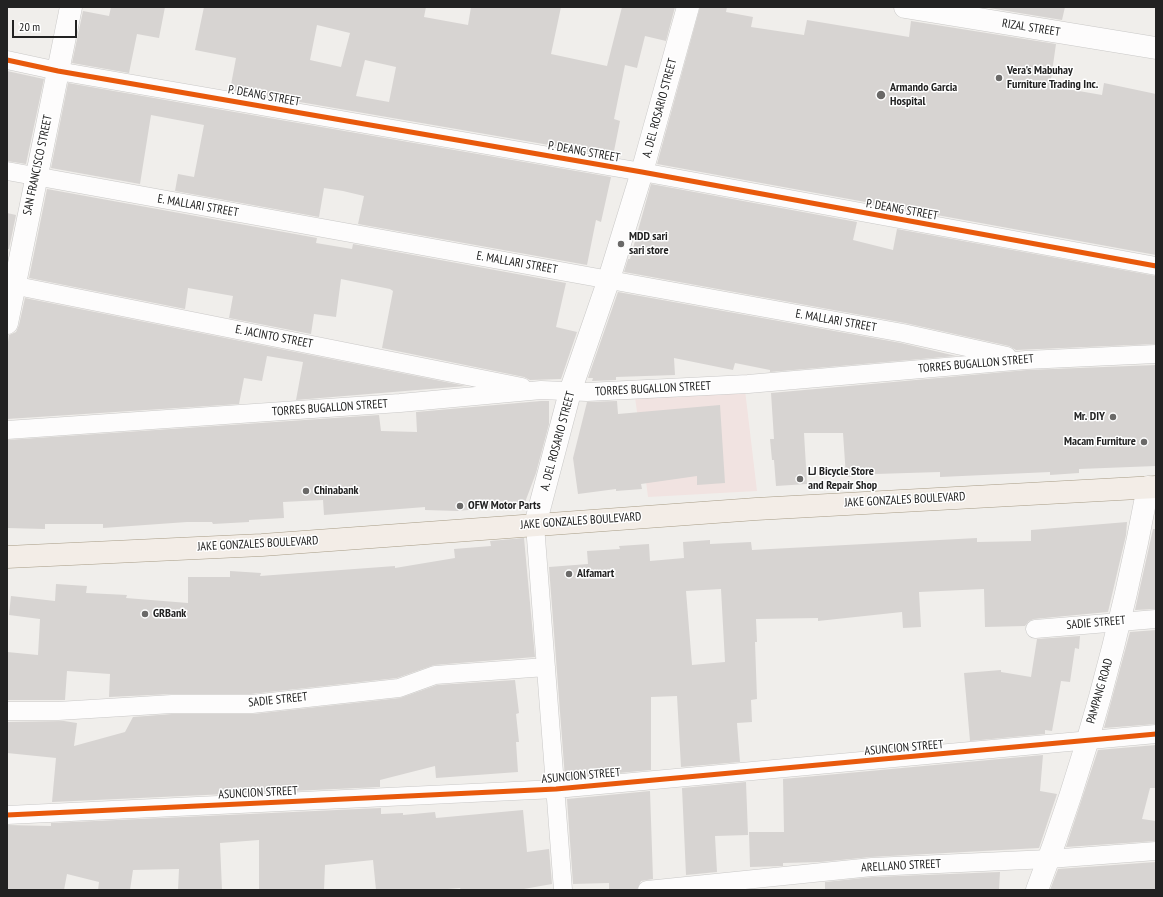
<!DOCTYPE html>
<html>
<head>
<meta charset="utf-8">
<style>
  body { margin:0 }
  #map { position:relative; width:1163px; height:897px; overflow:hidden; background:#f0eeeb; font-family:"PT Sans Narrow",sans-serif }
  canvas { display:block }
  .frame { position:absolute; inset:0; border:8px solid #222; pointer-events:none }
  .scale { position:absolute; left:12px; top:20px; width:65px; height:18px; box-sizing:border-box; border:2px solid #222; border-top:0; padding-left:5px; font-size:12px; line-height:14px; white-space:nowrap; color:#222; -webkit-text-stroke:3px #fff; paint-order:stroke }
</style>
</head>
<body>
<div id="map">
<canvas width="1163" height="897"></canvas>
<div class="frame"></div>
<div class="scale">20 m</div>
</div>
<script>
const context = document.querySelector('canvas').getContext('2d');
context.lineJoin = 'round';
function fillPath(path, color) { context.fillStyle = color; context.fill(path, 'evenodd'); }
function trace(path, color, width, dash) { context.strokeStyle = color; context.lineWidth = width; context.lineCap = dash ? 'butt' : 'round'; context.setLineDash(dash || []); context.stroke(path); }
function write(font, color, halo, rows, align = 'center') {
  context.font = font + ' "PT Sans Narrow",sans-serif'; context.lineWidth = 3; context.setLineDash([]); context.textBaseline = 'middle'; context.strokeStyle = halo; context.fillStyle = color; for (const [text, x, y, turn = 0] of rows) {
    context.save(); context.translate(x, y); context.rotate((+turn || 0) * Math.PI / 180); context.textAlign = isNaN(turn) ? turn : align; if (halo) context.strokeText(text, 0, 0); context.fillText(text, 0, 0); context.restore();
  }
}
fillPath(new Path2D(`
  M 745,390 L 757,491 L 648,497 L 635,397 Z`), '#f1e3e1');
fillPath(new Path2D(`
  M 111,7 L 165,7 L 159,38 L 137,34 L 129,73 L 72,63 L 83,11 L 109,16 Z
  M 204,7 L 426,7 L 424,17 L 468,25 L 471,7 L 561,7 L 551,54 L 607,66 L 622,7 L 675,7 L 666,41 L 645,36 L 637,68 L 625,65 L 614,119 L 620,121 L 613,156 L 230,90 L 236,58 L 195,50 ZM 317,25 L 350,33 L 341,67 L 310,60 ZM 365,60 L 396,67 L 389,102 L 356,96 Z
  M 700,7 L 727,7 L 726,12 L 753,17 L 751,27 L 804,35 L 807,20 L 909,37 L 911,21 L 1056,44 L 1050,86 L 1102,95 L 1104,83 L 1156,94 L 1156,255 L 657,164 Z
  M 983,7 L 1065,7 L 1062,20 Z
  M 7,71 L 44,79 L 26,164 L 7,161 Z
  M 68,83 L 223,110 L 611,177 L 601,222 L 596,220 L 587,265 L 358,224 L 364,196 L 343,191 L 324,188 L 319,217 L 175,191 L 178,174 L 194,177 L 204,125 L 151,115 L 140,184 L 51,168 Z
  M 651,184 L 857,222 L 853,240 L 893,250 L 897,229 L 1156,276 L 1156,344 L 1016,350 L 1009,346 L 905,323 L 624,272 L 628,259 L 630,259 Z
  M 47,189 L 317,238 L 316,243 L 352,249 L 353,244 L 566,283 L 556,327 L 577,332 L 561,379 L 530,380 L 524,377 L 382,348 L 393,291 L 390,289 L 341,279 L 336,317 L 314,314 L 311,334 L 229,318 L 233,296 L 188,288 L 185,309 L 29,278 Z
  M 7,213 L 16,215 L 9,249 L 7,249 Z
  M 618,292 L 901,343 L 956,356 L 770,372 L 770,370 L 735,363 L 733,370 L 674,358 L 675,375 L 616,377 L 616,380 L 592,381 L 593,378 L 588,378 Z
  M 25,298 L 466,386 L 296,400 L 303,362 L 267,356 L 262,381 L 244,378 L 239,404 L 7,419 L 7,349 L 9,335 L 16,332 L 19,325 Z
  M 1156,365 L 1156,466 L 1079,469 L 1079,473 L 1050,475 L 1050,472 L 940,477 L 940,472 L 875,474 L 846,477 L 843,433 L 804,433 L 807,484 L 776,486 L 774,460 L 772,460 L 770,439 L 774,439 L 771,393 L 1027,370 Z
  M 541,401 L 549,401 L 549,424 L 536,473 L 524,505 L 457,511 L 425,510 L 425,507 L 324,515 L 323,500 L 283,502 L 284,518 L 249,520 L 249,522 L 213,524 L 212,522 L 187,522 L 103,528 L 103,524 L 45,524 L 45,529 L 7,528 L 7,440 L 379,415 L 381,431 L 417,432 L 416,412 Z
  M 617,401 L 618,414 L 720,405 L 725,483 L 697,485 L 697,476 L 641,484 L 642,489 L 616,491 L 616,489 L 578,494 L 573,458 L 587,402 Z
  M 1127,522 L 1126,535 L 1108,612 L 1034,619 L 1029,621 L 1025,626 L 985,627 L 984,589 L 919,592 L 921,627 L 903,628 L 902,612 L 818,621 L 818,618 L 756,619 L 757,642 L 755,642 L 757,699 L 751,700 L 752,722 L 737,723 L 740,762 L 681,767 L 677,696 L 651,697 L 651,770 L 565,778 L 549,567 L 588,564 L 587,551 L 620,549 L 619,546 L 649,544 L 650,561 L 684,558 L 683,542 L 710,540 L 710,544 L 751,542 L 752,550 L 977,538 L 977,542 L 1031,541 L 1031,530 ZM 721,589 L 725,662 L 692,665 L 686,591 Z
  M 1153,529 L 1156,529 L 1156,609 L 1135,610 Z
  M 524,538 L 535,657 L 434,665 L 397,678 L 251,694 L 172,694 L 109,697 L 110,674 L 67,671 L 65,700 L 7,700 L 7,652 L 38,655 L 40,619 L 9,615 L 11,596 L 55,601 L 56,584 L 87,586 L 86,593 L 127,595 L 126,598 L 188,603 L 188,577 L 230,577 L 230,571 L 261,573 L 260,576 L 395,566 L 395,568 L 455,558 L 454,549 L 491,546 L 490,541 Z
  M 1156,630 L 1156,724 L 1104,728 L 1130,632 Z
  M 1080,636 L 1079,649 L 1075,648 L 1070,682 L 1061,681 L 1052,731 L 1045,730 L 1045,734 L 970,741 L 964,673 L 1001,670 L 1001,672 L 1031,677 L 1037,639 Z
  M 515,680 L 519,713 L 516,714 L 519,742 L 516,742 L 518,772 L 436,778 L 435,766 L 380,780 L 380,787 L 52,802 L 56,758 L 7,753 L 7,722 L 64,721 L 77,723 L 74,746 L 125,732 L 133,717 L 172,714 L 253,714 L 400,698 L 437,685 Z
  M 1156,745 L 1156,788 L 1150,788 L 1142,819 L 1156,821 L 1156,841 L 1066,847 L 1098,750 Z
  M 1043,755 L 1040,791 L 1057,794 L 1039,848 L 871,857 L 820,862 L 783,863 L 783,866 L 750,867 L 749,832 L 784,832 L 783,779 Z
  M 746,782 L 748,835 L 715,836 L 717,872 L 686,875 L 682,788 Z
  M 650,791 L 653,879 L 641,881 L 637,890 L 609,890 L 609,883 L 573,884 L 567,799 Z
  M 381,808 L 381,814 L 403,813 L 403,815 L 435,812 L 436,818 L 523,810 L 527,852 L 549,849 L 552,884 L 518,890 L 461,890 L 460,888 L 435,890 L 376,890 L 373,860 L 325,865 L 324,890 L 259,890 L 259,840 L 220,843 L 222,890 L 178,890 L 179,869 L 133,870 L 130,890 L 98,890 L 99,882 L 67,874 L 64,890 L 7,890 L 7,825 L 51,826 L 51,823 Z
  M 1156,862 L 1156,890 L 1050,890 L 1058,869 Z
  M 1000,872 L 999,890 L 825,890 L 825,882 L 873,877 Z`), '#d7d4d2');
const minor = new Path2D(`
  M 7,60 L 58,71 L 642,172 L 1156,266
  M 7,171 L 903,333 L 1007,356
  M 7,284 L 522,387
  M 7,430 L 400,403 L 541,390 L 587,392 L 748,384 L 1026,360 L 1156,354
  M 535,525 L 563,890
  M 1035,629 L 1156,619
  M 7,711 L 58,711 L 172,704 L 252,704 L 399,688 L 435,675 L 546,667
  M 7,815 L 556,789 L 1156,734
  M 647,890 L 872,867 L 1049,859 L 1156,851`);
const tertiary = new Path2D(`
  M 905,7 L 1156,48
  M 7,323 L 71,7
  M 535,525 L 570,392 L 609,279 L 642,172 L 688,7
  M 1037,890 C 1086,762 1123,621 1148,487`);
const primary = new Path2D(`
  M 7,557 L 262,545 L 756,509 L 1156,487`);
trace(minor, '#c9c8c7', 19);
trace(tertiary, '#c9c8c7', 23);
trace(primary, '#a79c86', 23);
trace(minor, '#fdfcfc', 18);
trace(tertiary, '#fdfcfc', 22);
trace(primary, '#f3ede7', 22);
trace(new Path2D(`
  M 7,60 L 58,71 L 642,172 L 1156,266
  M 7,815 L 556,789 L 1156,734`), '#e8590c', 5);
for (const [x, y, r, color] of [
  [999,78,4,"#6a6968"],
  [881,95,5,"#6a6968"],
  [621,244,4,"#6a6968"],
  [1113,417,4,"#6a6968"],
  [1144,442,4,"#6a6968"],
  [800,479,4,"#6a6968"],
  [306,491,4,"#6a6968"],
  [460,506,4,"#6a6968"],
  [569,574,4,"#6a6968"],
  [145,614,4,"#6a6968"]
]) { const dot = new Path2D(); dot.arc(x, y, r, 0, 2 * Math.PI); context.fillStyle = color; context.fill(dot); trace(dot, '#fff', 1.5); }
write('12px', '#222', '#fff', [
  ["RIZAL STREET",1031,28,9],
  ["P. DEANG STREET",264,96,10],
  ["A. DEL ROSARIO STREET",660,108,-75],
  ["P. DEANG STREET",584,152,10],
  ["SAN FRANCISCO STREET",38,165,-78],
  ["E. MALLARI STREET",198,206,10],
  ["P. DEANG STREET",902,210,10],
  ["E. MALLARI STREET",517,263,10],
  ["E. MALLARI STREET",836,321,10],
  ["E. JACINTO STREET",274,337,11],
  ["TORRES BUGALLON STREET",976,364,-5],
  ["TORRES BUGALLON STREET",653,389,-3],
  ["TORRES BUGALLON STREET",330,408,-4],
  ["A. DEL ROSARIO STREET",558,441,-75],
  ["JAKE GONZALES BOULEVARD",905,500,-3],
  ["JAKE GONZALES BOULEVARD",581,521,-4],
  ["JAKE GONZALES BOULEVARD",258,544,-3],
  ["SADIE STREET",1096,623,-5],
  ["PAMPANG ROAD",1100,691,-74],
  ["SADIE STREET",278,700,-6],
  ["ASUNCION STREET",904,748,-5],
  ["ASUNCION STREET",581,776,-5],
  ["ASUNCION STREET",258,793,-3],
  ["ARELLANO STREET",901,866,-3]
]);
write('bold 12px', '#222', '#fff', [
  ["Vera's Mabuhay",1007,71],
  ["Furniture Trading Inc.",1007,85],
  ["Armando Garcia",890,88],
  ["Hospital",890,102],
  ["MDD sari",629,237],
  ["sari store",629,251],
  ["Mr. DIY",1105,417,"right"],
  ["Macam Furniture",1136,442,"right"],
  ["LJ Bicycle Store",808,472],
  ["and Repair Shop",808,486],
  ["Chinabank",314,491],
  ["OFW Motor Parts",468,506],
  ["Alfamart",577,574],
  ["GRBank",153,614]
], 'left');
</script>
</body>
</html>
